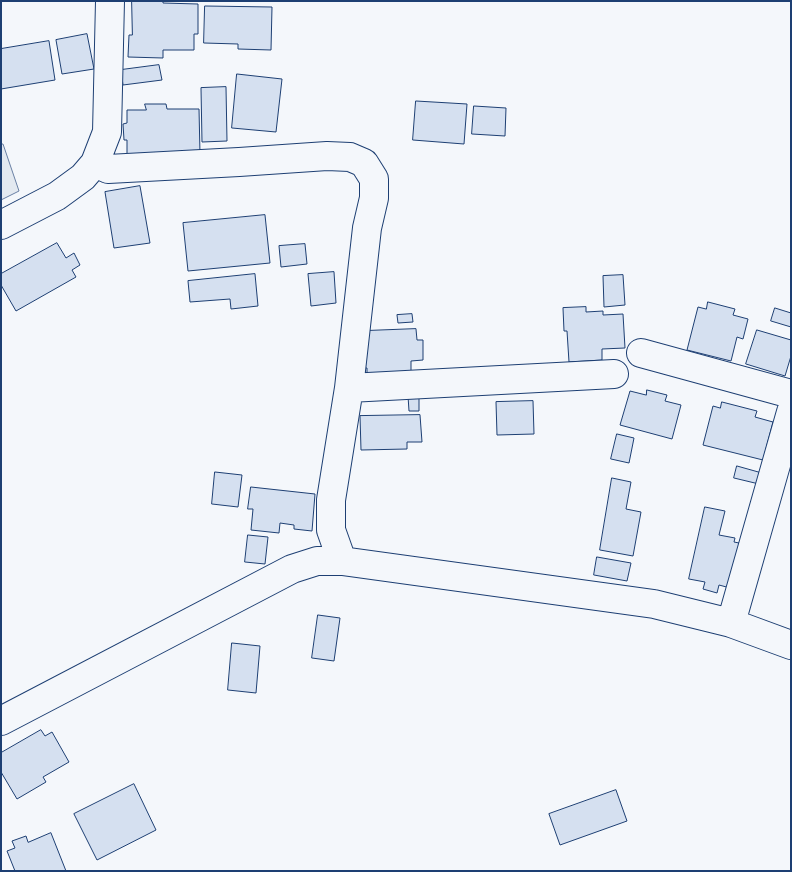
<!DOCTYPE html>
<html>
<head>
<meta charset="utf-8">
<style>
  body { margin:0 }
  #map { position:relative; width:792px; height:872px; overflow:hidden; background:#f4f7fb; font-family:Cabin,sans-serif }
  canvas { display:block }
  .frame { position:absolute; inset:0; border:2px solid #1d3f73; pointer-events:none }
</style>
</head>
<body>
<div id="map">
<canvas width="792" height="872"></canvas>
<div class="frame"></div>
</div>
<script>
const context = document.querySelector('canvas').getContext('2d');
context.lineJoin = 'round';
function fillPath(path, color) { context.fillStyle = color; context.fill(path, 'evenodd'); }
function trace(path, color, width, dash) { context.strokeStyle = color; context.lineWidth = width; context.lineCap = dash ? 'butt' : 'round'; context.setLineDash(dash || []); context.stroke(path); }
const green = new Path2D(`
  M 1,144 L 3,144 L 19,191 L 1,200 Z`);
fillPath(green, '#e3e9f0');
trace(green, '#687fa3', 1);
const building = new Path2D(`
  M 132,1 L 163,1 L 163,3 L 198,4 L 198,34 L 194,34 L 194,50 L 163,50 L 163,58 L 128,57 L 129,35 L 132,35 Z
  M 205,6 L 272,7 L 271,50 L 238,49 L 238,44 L 204,43 Z
  M 87,34 L 94,69 L 62,74 L 56,40 Z
  M 49,41 L 55,80 L 1,89 L 1,49 Z
  M 159,65 L 162,80 L 123,85 L 121,70 Z
  M 237,74 L 282,79 L 276,132 L 232,128 Z
  M 226,87 L 227,141 L 202,142 L 201,88 Z
  M 416,101 L 467,104 L 464,144 L 413,140 Z
  M 145,104 L 166,104 L 167,109 L 199,109 L 200,154 L 127,155 L 127,140 L 124,140 L 123,124 L 127,123 L 127,110 L 146,110 Z
  M 474,106 L 506,108 L 505,136 L 472,134 Z
  M 140,186 L 150,243 L 114,248 L 105,192 Z
  M 265,215 L 270,263 L 188,271 L 183,223 Z
  M 57,243 L 66,258 L 74,253 L 80,265 L 72,270 L 76,277 L 16,311 L 1,285 L 1,274 Z
  M 305,244 L 307,264 L 281,267 L 279,246 Z
  M 334,272 L 336,303 L 311,306 L 308,274 Z
  M 255,274 L 258,306 L 231,309 L 230,299 L 190,302 L 188,281 Z
  M 623,275 L 625,305 L 604,307 L 603,276 Z
  M 708,302 L 735,309 L 733,315 L 748,319 L 743,339 L 737,337 L 731,361 L 687,350 L 698,307 L 706,309 Z
  M 586,307 L 586,312 L 603,311 L 603,315 L 623,314 L 625,348 L 602,349 L 602,360 L 569,362 L 567,331 L 564,331 L 563,308 Z
  M 775,308 L 791,313 L 791,327 L 771,321 Z
  M 412,314 L 413,322 L 398,323 L 397,315 Z
  M 416,329 L 417,340 L 423,340 L 423,360 L 411,361 L 411,372 L 367,374 L 367,368 L 362,368 L 365,331 Z
  M 757,330 L 791,340 L 791,356 L 785,376 L 746,364 Z
  M 647,390 L 667,395 L 665,401 L 681,405 L 672,439 L 620,425 L 630,391 L 646,395 Z
  M 419,395 L 419,411 L 409,411 L 408,396 Z
  M 533,401 L 534,434 L 497,435 L 496,402 Z
  M 722,402 L 757,411 L 755,417 L 773,422 L 763,460 L 703,445 L 713,406 L 720,408 Z
  M 420,415 L 422,442 L 407,442 L 407,449 L 361,450 L 360,416 Z
  M 617,434 L 634,438 L 629,463 L 611,459 Z
  M 737,466 L 762,473 L 759,484 L 734,478 Z
  M 215,472 L 242,475 L 238,507 L 212,504 Z
  M 612,478 L 631,482 L 626,509 L 641,512 L 633,556 L 600,550 Z
  M 251,487 L 315,494 L 312,531 L 294,529 L 294,525 L 280,523 L 279,533 L 251,530 L 253,509 L 248,509 Z
  M 705,507 L 725,511 L 719,535 L 735,538 L 734,542 L 744,544 L 734,589 L 719,585 L 717,593 L 703,589 L 705,582 L 689,579 Z
  M 248,535 L 268,537 L 265,564 L 245,562 Z
  M 597,557 L 631,563 L 627,581 L 594,575 Z
  M 318,615 L 340,618 L 334,661 L 312,658 Z
  M 232,643 L 260,646 L 256,693 L 228,690 Z
  M 41,730 L 45,736 L 52,732 L 69,762 L 43,777 L 46,782 L 17,799 L 1,772 L 1,753 Z
  M 134,784 L 156,830 L 97,860 L 74,814 Z
  M 616,790 L 627,821 L 560,845 L 549,814 Z
  M 51,833 L 66,871 L 15,871 L 7,851 L 15,848 L 12,841 L 26,836 L 28,842 Z`);
fillPath(building, '#d5e0f0');
trace(building, '#1d3f73', 1);
const street = new Path2D(`
  M 95,163 L 108,169 L 239,162 L 327,156 L 350,157 L 364,163 L 374,179 L 374,198 L 367,228 L 349,388 L 331,500 L 331,530 L 342,561
  M 1,225 L 57,196 L 83,177 L 95,163 L 107,132 L 110,1
  M 641,353 L 791,394
  M 349,388 L 614,374
  M 731,623 L 791,412
  M 1,721 L 292,569 L 317,561 L 342,561 L 654,604 L 731,623 L 791,645`);
trace(street, '#1d3f73', 30);
trace(street, '#f4f7fb', 28);
</script>
</body>
</html>
